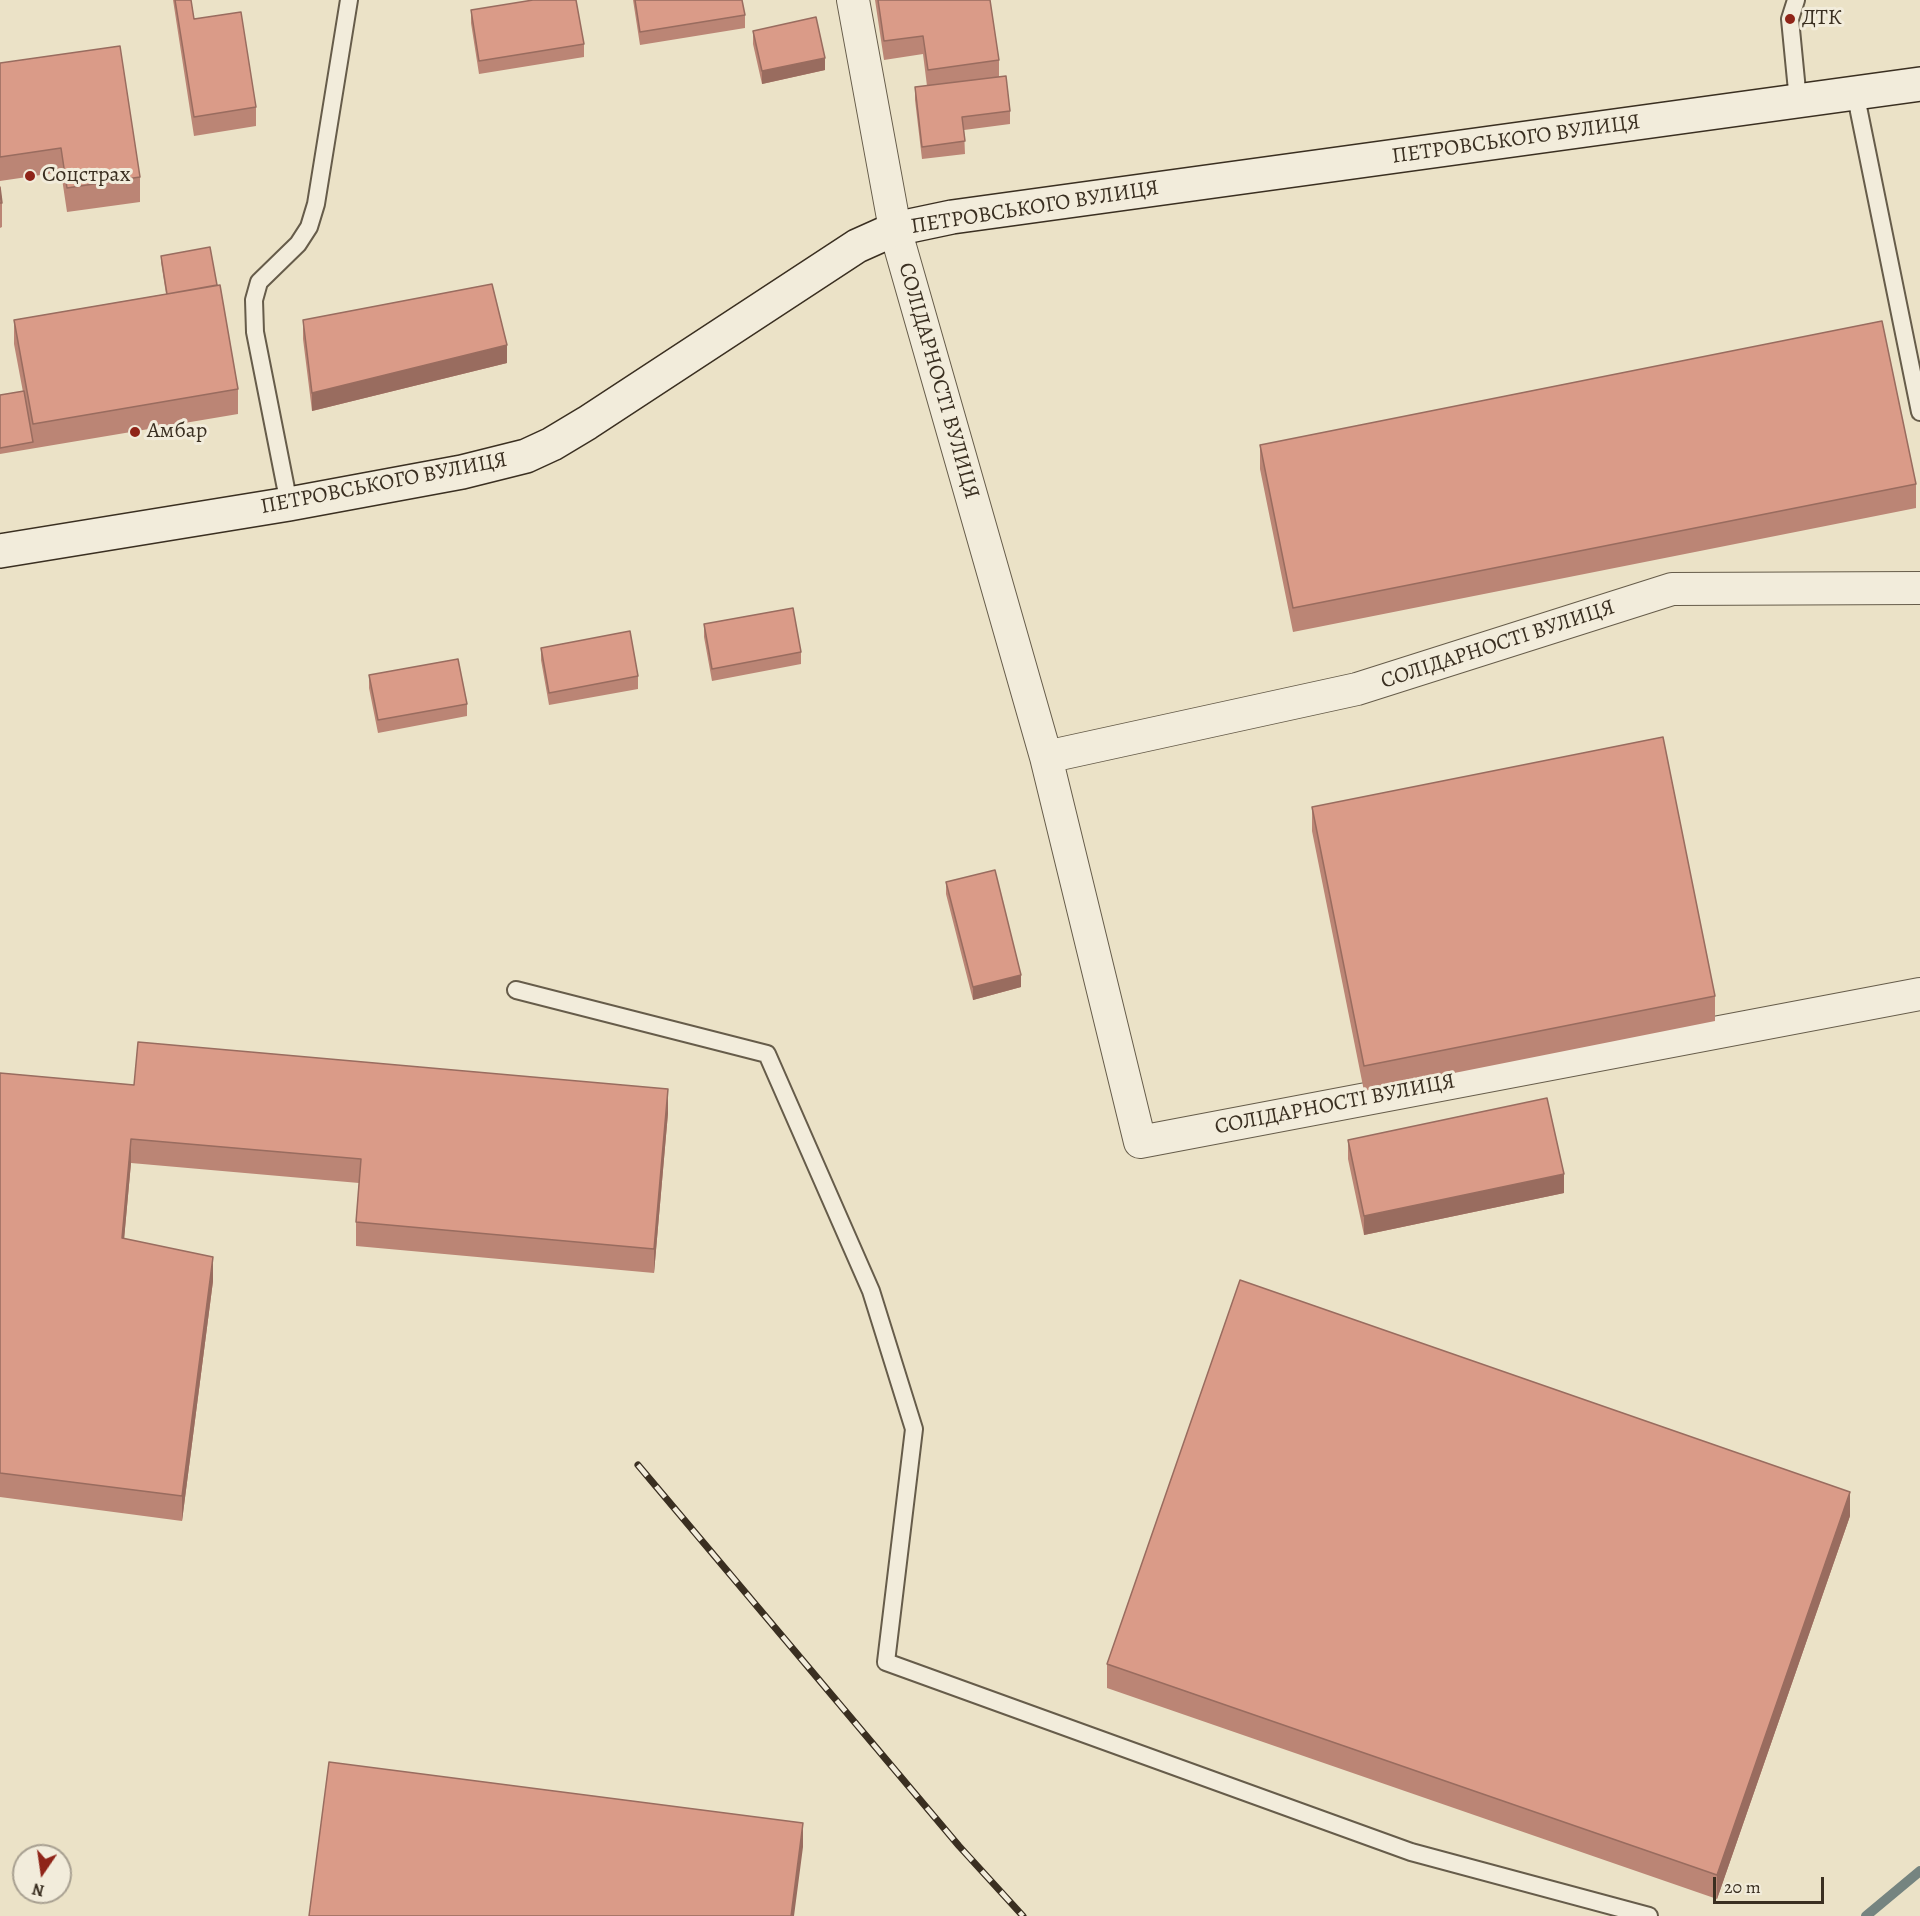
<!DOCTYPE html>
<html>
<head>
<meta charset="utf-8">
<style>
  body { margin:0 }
  #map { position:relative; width:1920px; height:1916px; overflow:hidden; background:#ebe2c7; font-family:Alegreya,serif }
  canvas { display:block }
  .north { position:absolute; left:12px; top:1844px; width:60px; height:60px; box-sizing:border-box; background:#f2ecdb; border:2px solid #a8a091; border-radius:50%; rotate:193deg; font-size:16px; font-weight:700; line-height:24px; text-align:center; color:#3a2f21 }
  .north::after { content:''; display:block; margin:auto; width:21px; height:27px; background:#8f2418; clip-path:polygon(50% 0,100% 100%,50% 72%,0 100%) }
  .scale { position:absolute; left:1713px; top:1877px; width:111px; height:27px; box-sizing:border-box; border:3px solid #3a2f21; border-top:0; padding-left:8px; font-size:18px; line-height:21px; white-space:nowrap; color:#3a2f21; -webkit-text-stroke:4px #f2ecdb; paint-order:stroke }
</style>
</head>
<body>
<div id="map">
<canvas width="1920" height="1916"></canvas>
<div class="north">N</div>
<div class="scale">20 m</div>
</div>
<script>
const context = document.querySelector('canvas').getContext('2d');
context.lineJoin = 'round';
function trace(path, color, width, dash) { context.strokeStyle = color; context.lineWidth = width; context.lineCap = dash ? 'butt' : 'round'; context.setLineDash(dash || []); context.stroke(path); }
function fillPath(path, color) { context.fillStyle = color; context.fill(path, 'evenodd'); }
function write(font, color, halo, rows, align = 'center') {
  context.font = font + ' Alegreya,serif'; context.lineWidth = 6; context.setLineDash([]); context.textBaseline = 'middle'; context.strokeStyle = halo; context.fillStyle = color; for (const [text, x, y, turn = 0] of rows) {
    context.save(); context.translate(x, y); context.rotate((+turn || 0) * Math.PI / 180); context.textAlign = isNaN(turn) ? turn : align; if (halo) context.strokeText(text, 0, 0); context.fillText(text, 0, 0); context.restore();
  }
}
trace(new Path2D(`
  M 1866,1916 L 1920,1871`), '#758480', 10);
const service = new Path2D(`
  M 1796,0 L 1790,19 L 1798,101
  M 1855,92 L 1920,412
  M 289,504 L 255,332 L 254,300 L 259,282 L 298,244 L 309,227 L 316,204 L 349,0
  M 516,990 L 767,1054 L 871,1291 L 914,1429 L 886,1662 L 1411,1852 L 1649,1916`);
const minor = new Path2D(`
  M 853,0 L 895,229 L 1046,757 L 1140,1142 L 1920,994
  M 1046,757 L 1357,689 L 1672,589 L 1920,588`);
const secondary = new Path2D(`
  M 0,551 L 289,504 L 462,472 L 526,456 L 552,444 L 587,423 L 857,246 L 895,229 L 952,217 L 1920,84`);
trace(service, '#665c4a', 20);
trace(minor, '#665c4a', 34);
trace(secondary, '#3a2f21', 36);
trace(service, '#f2ecdb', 16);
trace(minor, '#f2ecdb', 32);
trace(secondary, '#f2ecdb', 33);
const rail = new Path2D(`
  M 638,1465 L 959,1846 L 1023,1916`);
trace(rail, '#3a2f21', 7);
trace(rail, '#f2ecdb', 4.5, [14]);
fillPath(new Path2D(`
  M 173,0 L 191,0 L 194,19 L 256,107 L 256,126 L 194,136 Z
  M 633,0 L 742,0 L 745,15 L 745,28 L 640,45 Z
  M 875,0 L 990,0 L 999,60 L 999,76 L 1010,111 L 1010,124 L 964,130 L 965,154 L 922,159 L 915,100 L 915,87 L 927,86 L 923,54 L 884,60 Z
  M 471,10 L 584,44 L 584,57 L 479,74 L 471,23 Z
  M 753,31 L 825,70 L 762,84 L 753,44 Z
  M 0,63 L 140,177 L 140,202 L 67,212 L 61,172 L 0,181 Z
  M 0,187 L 2,203 L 2,227 L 0,228 Z
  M 161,256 L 217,285 L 238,389 L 238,414 L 0,454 L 0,395 L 23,392 L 14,344 L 14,320 L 166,294 L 161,262 Z
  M 303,320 L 507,363 L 312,411 L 303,339 Z
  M 1260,445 L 1916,484 L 1916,508 L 1293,632 L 1260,469 Z
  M 704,624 L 801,652 L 801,664 L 712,681 L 704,637 Z
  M 541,648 L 638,676 L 638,689 L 549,705 L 541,660 Z
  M 369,675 L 467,704 L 467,716 L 378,733 L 369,688 Z
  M 1312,807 L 1715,996 L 1715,1021 L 1364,1091 L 1312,831 Z
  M 946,882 L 1021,987 L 973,1000 L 946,894 Z
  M 0,1073 L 134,1085 L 668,1113 L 654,1273 L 356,1246 L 356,1222 L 359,1183 L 131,1163 L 124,1239 L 213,1281 L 182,1521 L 0,1497 Z
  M 1348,1140 L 1564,1193 L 1364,1235 L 1348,1159 Z
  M 1850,1516 L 1717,1899 L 1107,1688 L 1107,1664 Z`), '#bb8575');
fillPath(new Path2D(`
  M 825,58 L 825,70 L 762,84 L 762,71 Z
  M 507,345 L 507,363 L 312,411 L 312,393 Z
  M 1021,975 L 1021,987 L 973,1000 L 973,987 Z
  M 668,1089 L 668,1113 L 654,1273 L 654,1249 Z
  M 131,1139 L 131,1163 L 122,1262 L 122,1238 Z
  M 1564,1174 L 1564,1193 L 1364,1235 L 1364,1216 Z
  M 213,1257 L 213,1281 L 182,1521 L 182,1496 Z
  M 1850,1492 L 1850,1516 L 1717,1899 L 1717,1875 Z
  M 803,1823 L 803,1847 L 794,1916 L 791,1916 Z`), '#996c5f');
const building = new Path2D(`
  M 175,0 L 191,0 L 194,19 L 241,12 L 256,107 L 194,117 Z
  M 533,0 L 576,0 L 584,44 L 479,61 L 471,10 Z
  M 635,0 L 742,0 L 745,15 L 640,32 Z
  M 878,0 L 990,0 L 999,60 L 928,70 L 923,36 L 884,41 Z
  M 816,17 L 825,58 L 762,71 L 753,31 Z
  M 120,46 L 140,177 L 67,188 L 61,148 L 0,157 L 0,63 Z
  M 1006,76 L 1010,111 L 962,117 L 965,141 L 922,147 L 915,87 Z
  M 0,187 L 2,203 L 0,203 Z
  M 210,247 L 217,285 L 167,294 L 161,256 Z
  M 492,284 L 507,345 L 312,393 L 303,320 Z
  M 220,285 L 238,389 L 33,424 L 14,320 Z
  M 1882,321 L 1916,484 L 1293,608 L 1260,445 Z
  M 24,391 L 33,442 L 0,448 L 0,395 Z
  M 793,608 L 801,652 L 712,669 L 704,624 Z
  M 630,631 L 638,676 L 549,693 L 541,648 Z
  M 458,659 L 467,704 L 378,720 L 369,675 Z
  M 1663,737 L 1715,996 L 1364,1066 L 1312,807 Z
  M 995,870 L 1021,975 L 973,987 L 946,882 Z
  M 138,1042 L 668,1089 L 654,1249 L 356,1222 L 361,1159 L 131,1139 L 122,1238 L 213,1257 L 182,1496 L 0,1473 L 0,1073 L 134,1085 Z
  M 1547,1098 L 1564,1174 L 1364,1216 L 1348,1140 Z
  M 1240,1280 L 1850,1492 L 1717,1875 L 1107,1664 Z
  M 329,1762 L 803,1823 L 791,1916 L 309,1916 Z`);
fillPath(building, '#da9b88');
trace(building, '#996c5f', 1.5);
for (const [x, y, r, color] of [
  [1790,19,6,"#8f2418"],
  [30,176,6,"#8f2418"],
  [135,432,6,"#8f2418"]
]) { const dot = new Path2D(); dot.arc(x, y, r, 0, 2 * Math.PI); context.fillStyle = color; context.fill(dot); trace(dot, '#f2ecdb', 2); }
write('22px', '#3a2f21', '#f2ecdb', [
  ["ДТК",1802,19],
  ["Соцстрах",42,176],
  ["Амбар",147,432]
], 'left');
write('22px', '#3a2f21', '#f2ecdb', [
  ["ПЕТРОВСЬКОГО ВУЛИЦЯ",1516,140,-8],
  ["ПЕТРОВСЬКОГО ВУЛИЦЯ",1035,208,-9],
  ["СОЛІДАРНОСТІ ВУЛИЦЯ",938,381,74],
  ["ПЕТРОВСЬКОГО ВУЛИЦЯ",384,484,-11],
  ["СОЛІДАРНОСТІ ВУЛИЦЯ",1498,645,-18],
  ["СОЛІДАРНОСТІ ВУЛИЦЯ",1335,1105,-11]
]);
</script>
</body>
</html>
